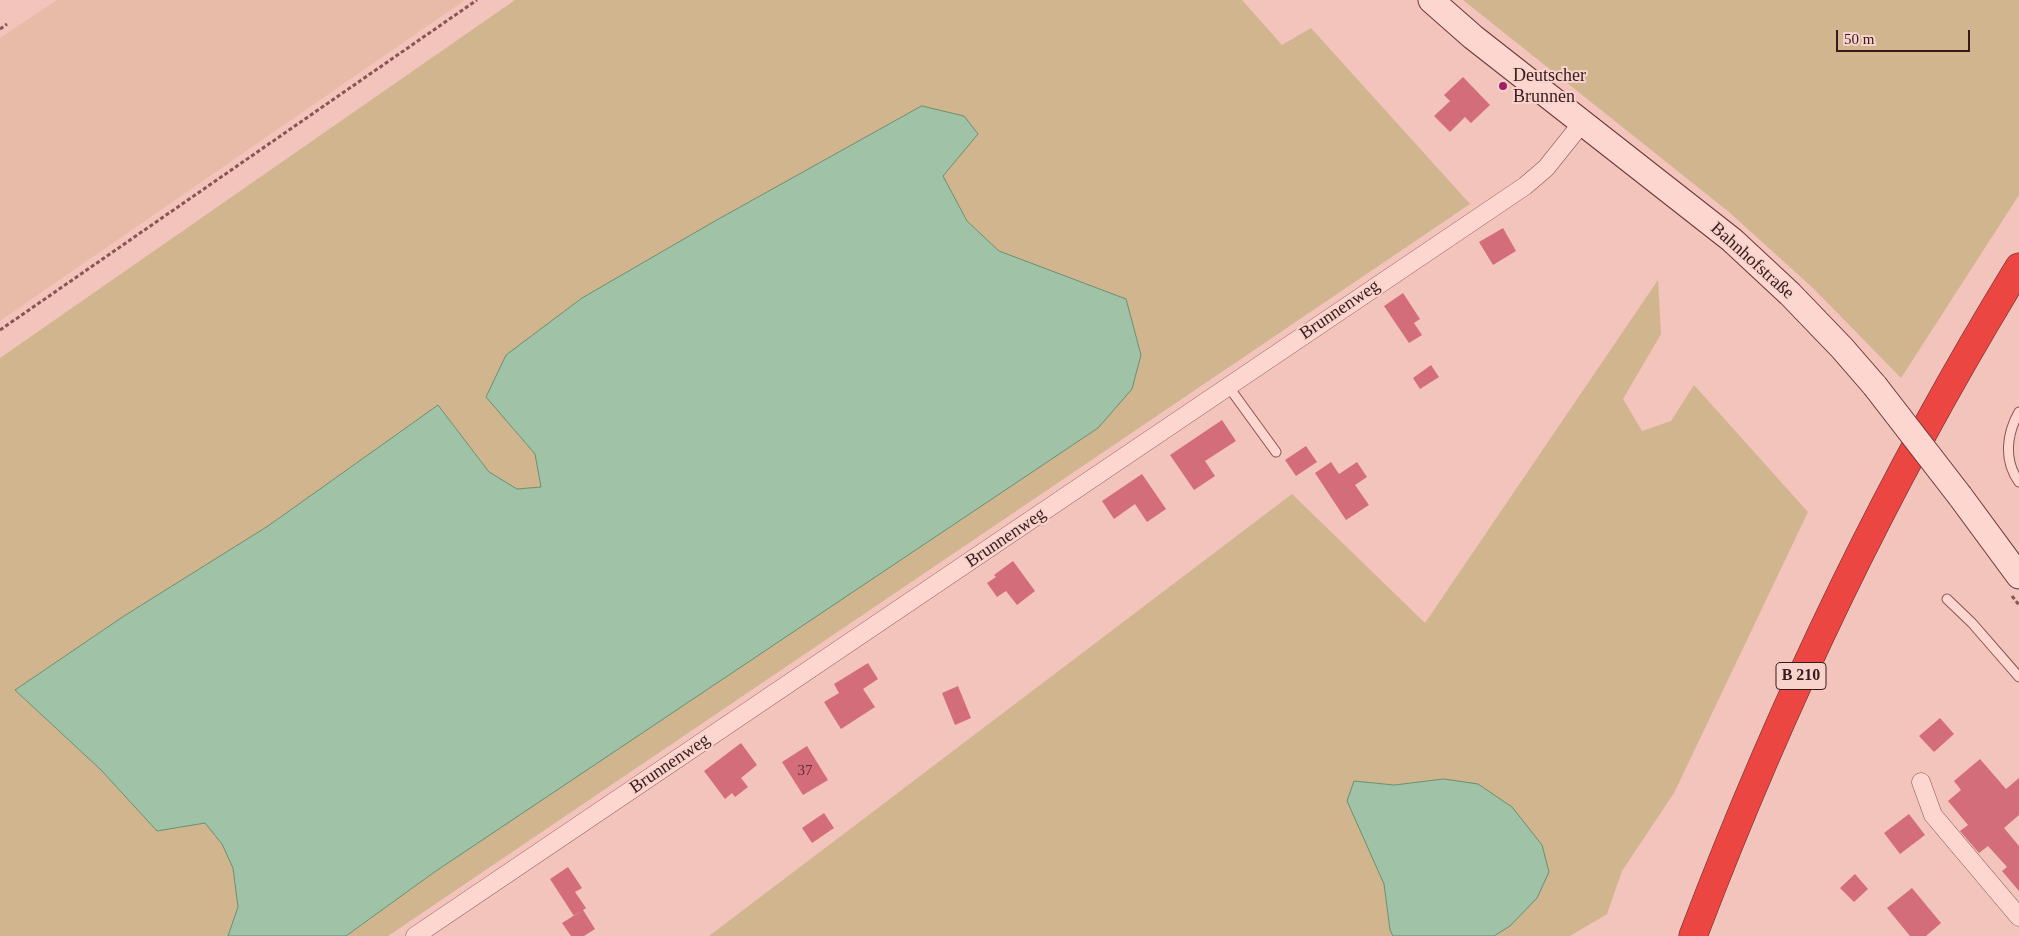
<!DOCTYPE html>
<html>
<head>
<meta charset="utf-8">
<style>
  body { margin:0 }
  #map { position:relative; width:2019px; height:936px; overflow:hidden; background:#f2c4bb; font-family:Georgia,serif }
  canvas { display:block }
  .scale { position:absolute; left:1836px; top:30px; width:134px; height:22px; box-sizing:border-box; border:2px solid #381a1c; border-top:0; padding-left:6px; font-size:15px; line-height:18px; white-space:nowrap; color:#381a1c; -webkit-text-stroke:4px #f8d3cc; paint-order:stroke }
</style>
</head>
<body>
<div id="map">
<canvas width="2019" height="936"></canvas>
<div class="scale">50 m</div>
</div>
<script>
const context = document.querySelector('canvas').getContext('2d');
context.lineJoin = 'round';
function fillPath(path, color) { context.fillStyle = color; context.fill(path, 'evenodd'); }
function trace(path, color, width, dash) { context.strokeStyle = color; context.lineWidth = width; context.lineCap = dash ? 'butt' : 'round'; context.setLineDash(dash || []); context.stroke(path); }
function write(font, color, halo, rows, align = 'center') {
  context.font = font + ' Georgia,serif'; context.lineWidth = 4; context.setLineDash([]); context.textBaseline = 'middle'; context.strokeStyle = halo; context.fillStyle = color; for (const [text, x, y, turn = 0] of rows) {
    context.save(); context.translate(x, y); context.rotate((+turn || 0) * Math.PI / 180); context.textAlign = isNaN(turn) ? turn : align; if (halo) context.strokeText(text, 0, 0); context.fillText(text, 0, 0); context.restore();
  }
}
fillPath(new Path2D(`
  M 57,0 L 465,0 L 0,321 L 0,38 Z`), '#e8bba8');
fillPath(new Path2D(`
  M 515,0 L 1242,0 L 1282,45 L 1311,28 L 1470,204 L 388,936 L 346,936 L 433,873 L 1132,389 L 1141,355 L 1126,299 L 999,251 L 967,221 L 943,176 L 922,106 L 715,221 L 582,298 L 506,355 L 486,397 L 535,454 L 541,487 L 517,489 L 489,472 L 438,405 L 268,526 L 124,616 L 15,690 L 101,770 L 157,831 L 205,823 L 222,844 L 233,868 L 238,907 L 228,936 L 0,936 L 0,358 Z
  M 1463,0 L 2019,0 L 2019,195 L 1901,378 L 1814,289 L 1729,212 Z
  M 1658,280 L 1661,334 L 1623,399 L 1642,431 L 1671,421 L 1694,385 L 1808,512 L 1674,793 L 1622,871 L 1607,914 L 1570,936 L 1494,936 L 1510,926 L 1444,779 L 1394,785 L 1355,781 L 1347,801 L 1384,884 L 1390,930 L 1393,936 L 709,936 L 1292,494 L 1425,623 Z`), '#d0b58f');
const water = new Path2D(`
  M 922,106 L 964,116 L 978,134 L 943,176 L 967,221 L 999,251 L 1126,299 L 1141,355 L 1132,389 L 1098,428 L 433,873 L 346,936 L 228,936 L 238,907 L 233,868 L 222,844 L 205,823 L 157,831 L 101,770 L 15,690 L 124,616 L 268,526 L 438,405 L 489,472 L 517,489 L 541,487 L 535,454 L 486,397 L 506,355 L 582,298 L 715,221 Z
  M 1444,779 L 1478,784 L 1512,807 L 1542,845 L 1549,872 L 1537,898 L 1510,926 L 1494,936 L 1393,936 L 1390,930 L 1384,884 L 1347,801 L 1354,781 L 1394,785 Z`);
fillPath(water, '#a0c2a6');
trace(water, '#679070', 1);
fillPath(new Path2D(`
  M 1463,77 L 1490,105 L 1471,123 L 1465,117 L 1450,132 L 1434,116 L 1450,101 L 1444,95 Z
  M 1503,228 L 1516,251 L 1493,265 L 1479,242 Z
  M 1403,293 L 1420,319 L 1414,323 L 1422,335 L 1409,343 L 1384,306 Z
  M 1431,365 L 1439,377 L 1420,389 L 1413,378 Z
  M 1222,420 L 1236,441 L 1205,461 L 1215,476 L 1194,490 L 1170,455 Z
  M 1306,446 L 1317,462 L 1296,476 L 1285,460 Z
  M 1331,462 L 1339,474 L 1357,462 L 1367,477 L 1355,485 L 1369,505 L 1346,520 L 1315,473 Z
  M 1142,474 L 1166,509 L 1147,522 L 1135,504 L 1114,519 L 1102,501 Z
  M 1013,561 L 1035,591 L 1017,605 L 1006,591 L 997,597 L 987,583 L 996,577 L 994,575 Z
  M 868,663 L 878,679 L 863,689 L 875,707 L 841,729 L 824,702 L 839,693 L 834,684 Z
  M 958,686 L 971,718 L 955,725 L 942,693 Z
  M 1940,718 L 1954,734 L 1934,752 L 1919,736 Z
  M 741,743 L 757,765 L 741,778 L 748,787 L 735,797 L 732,793 L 725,799 L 704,771 Z
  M 807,746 L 828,780 L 803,795 L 782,762 Z
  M 1980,759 L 2006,789 L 2019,778 L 2019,815 L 2004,828 L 2019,846 L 2019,891 L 2002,871 L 2007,867 L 1988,846 L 1979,853 L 1960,831 L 1968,825 L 1948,801 L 1961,790 L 1954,781 Z
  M 824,813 L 834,828 L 812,843 L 802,828 Z
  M 1909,814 L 1925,835 L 1900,854 L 1884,833 Z
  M 568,867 L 582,888 L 575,892 L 586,908 L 574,916 L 550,879 Z
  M 1855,874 L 1868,889 L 1854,902 L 1840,888 Z
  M 1912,888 L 1941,923 L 1926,936 L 1910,936 L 1887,908 Z
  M 583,910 L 595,929 L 584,936 L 571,936 L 562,923 Z`), '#d46d7a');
const lane = new Path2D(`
  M 1228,386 L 1276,452
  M 2019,412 C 2007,433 2003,460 2019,482
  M 1947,599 L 1972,623 L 2019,677`);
const street = new Path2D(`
  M 1921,782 L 1933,815 L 2019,917
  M 415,936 L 1525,186 L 1546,168 L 1582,123`);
const secondary = new Path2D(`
  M 1431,0 L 1473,37 L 1732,240 L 1790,294 L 1842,348 L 1875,386
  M 1960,496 L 2019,576`);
const highway = new Path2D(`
  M 1693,936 C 1781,704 1889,479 2019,267`);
trace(lane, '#8a5454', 11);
trace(street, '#8a5454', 19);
trace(secondary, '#6c3739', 27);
trace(highway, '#57292c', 29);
trace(new Path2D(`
  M 0,29 L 7,24
  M 0,330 L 477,0
  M 2012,596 L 2019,605`), '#8a5454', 3, [4, 2.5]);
trace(lane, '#fcd6cf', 9);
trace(street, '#fcd6cf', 18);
trace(secondary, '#fcd6cf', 25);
trace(highway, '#eb4642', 28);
const secondaryBridge = new Path2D(`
  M 1875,386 L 1960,496`);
trace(secondaryBridge, '#6c3739', 27, []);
trace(secondaryBridge, '#fcd6cf', 25);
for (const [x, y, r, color] of [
  [1503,86,5,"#9f1e64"]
]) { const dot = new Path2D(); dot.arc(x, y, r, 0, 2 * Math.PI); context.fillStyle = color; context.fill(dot); trace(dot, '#f8d3cc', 2); }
write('15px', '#5f2f34', null, [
  ["37",805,771]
]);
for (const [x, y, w] of [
  [1801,676,50]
]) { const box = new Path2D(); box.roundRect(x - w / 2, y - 13.5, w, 27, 4); context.fillStyle = '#f8d3cc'; context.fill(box); trace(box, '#381a1c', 1); }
write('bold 16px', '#381a1c', null, [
  ["B 210",1801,676]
]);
write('18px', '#381a1c', '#f8d3cc', [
  ["Deutscher",1513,76],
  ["Brunnen",1513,97]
], 'left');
write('18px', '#381a1c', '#f8d3cc', [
  ["Bahnhofstraße",1752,261,42],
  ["Brunnenweg",1340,310,-34],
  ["Brunnenweg",1006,538,-34],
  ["Brunnenweg",670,764,-34]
]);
</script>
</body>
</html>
